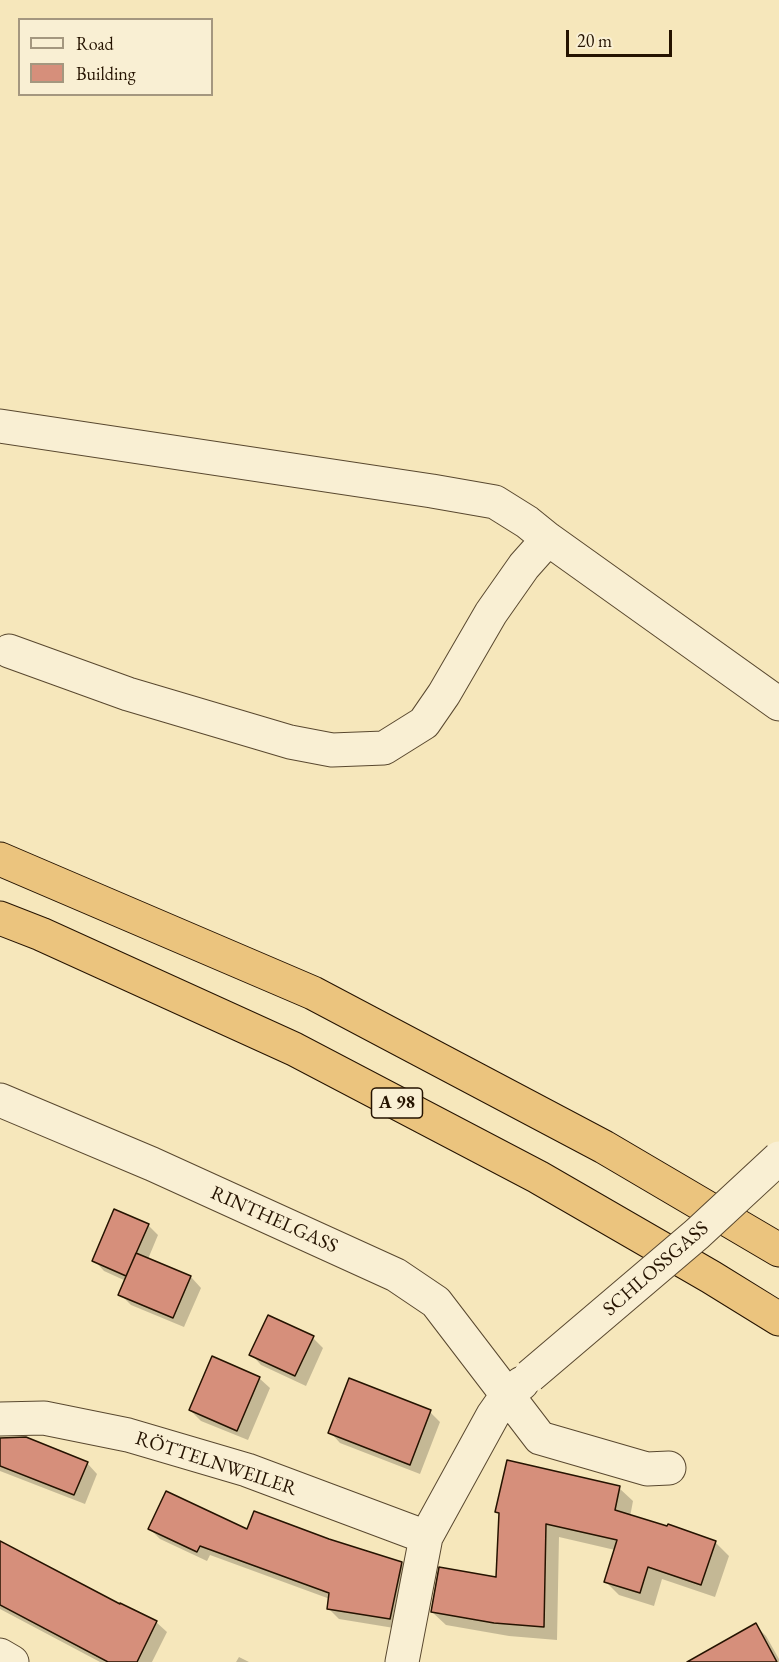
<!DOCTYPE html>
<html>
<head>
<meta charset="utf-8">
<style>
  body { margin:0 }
  #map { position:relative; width:779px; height:1662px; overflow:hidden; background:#f6e7bb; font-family:"EB Garamond",serif }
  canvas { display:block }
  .legend { position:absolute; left:18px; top:18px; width:195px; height:78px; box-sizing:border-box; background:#f9efd3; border:2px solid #a4977f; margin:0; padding:8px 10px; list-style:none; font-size:18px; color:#251300 }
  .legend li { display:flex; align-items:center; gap:12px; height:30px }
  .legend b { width:30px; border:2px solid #a4977f }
  .scale { position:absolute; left:566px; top:30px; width:106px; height:27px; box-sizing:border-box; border:3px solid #251300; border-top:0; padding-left:8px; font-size:18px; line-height:21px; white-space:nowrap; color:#251300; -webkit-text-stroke:4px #f9efd3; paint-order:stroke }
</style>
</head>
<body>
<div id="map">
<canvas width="779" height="1662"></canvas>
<ul class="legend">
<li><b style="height:8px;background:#f9efd3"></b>Road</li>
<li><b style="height:16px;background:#d68f7b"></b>Building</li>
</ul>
<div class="scale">20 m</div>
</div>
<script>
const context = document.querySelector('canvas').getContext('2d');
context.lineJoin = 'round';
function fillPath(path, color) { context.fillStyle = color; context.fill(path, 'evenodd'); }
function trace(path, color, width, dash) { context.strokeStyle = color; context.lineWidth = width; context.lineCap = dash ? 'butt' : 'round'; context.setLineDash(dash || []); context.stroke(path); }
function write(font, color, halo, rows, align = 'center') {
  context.font = font + ' "EB Garamond",serif'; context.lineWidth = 6; context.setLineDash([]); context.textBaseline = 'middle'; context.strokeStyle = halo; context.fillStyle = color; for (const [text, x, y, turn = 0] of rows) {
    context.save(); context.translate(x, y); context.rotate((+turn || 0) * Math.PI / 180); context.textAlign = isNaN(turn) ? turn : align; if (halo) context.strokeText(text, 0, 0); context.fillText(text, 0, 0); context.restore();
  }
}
fillPath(new Path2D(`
  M 148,1225 L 158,1235 L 148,1259 L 191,1277 L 201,1288 L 184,1327 L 131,1305 L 120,1294 L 126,1281 L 104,1271 L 94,1260 Z
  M 313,1338 L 323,1348 L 306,1386 L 261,1365 L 251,1354 Z
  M 259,1378 L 270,1388 L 248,1440 L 201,1421 L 190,1410 Z
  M 430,1412 L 440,1422 L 420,1474 L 340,1443 L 330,1432 Z
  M 0,1439 L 87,1463 L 97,1474 L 85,1504 L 0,1471 Z
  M 619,1488 L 633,1501 L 630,1517 L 715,1542 L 729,1556 L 715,1597 L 662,1579 L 654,1606 L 619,1595 L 606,1582 L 615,1550 L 559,1537 L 557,1640 L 509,1636 L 446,1625 L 432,1612 L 498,1578 L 500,1515 L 497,1512 Z
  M 149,1528 L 248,1531 L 328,1540 L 401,1563 L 412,1574 L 400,1629 L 339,1619 L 328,1608 L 330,1599 L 210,1555 L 207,1561 L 160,1539 Z
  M 0,1543 L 120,1606 L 156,1622 L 167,1632 L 152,1662 L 100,1662 L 0,1609 Z
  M 755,1625 L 766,1636 L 779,1659 L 779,1662 L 715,1662 Z
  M 239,1657 L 249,1662 L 236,1662 Z`), '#0003');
const building = new Path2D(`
  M 114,1209 L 149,1224 L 126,1276 L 92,1261 Z
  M 136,1253 L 191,1276 L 173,1318 L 118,1295 Z
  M 268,1315 L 314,1336 L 295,1376 L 249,1355 Z
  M 212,1356 L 260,1377 L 237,1431 L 189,1410 Z
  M 349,1378 L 431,1410 L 410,1465 L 328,1433 Z
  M 26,1437 L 88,1462 L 74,1495 L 0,1466 L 0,1438 Z
  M 507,1460 L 620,1486 L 615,1510 L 667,1526 L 668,1524 L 716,1541 L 701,1585 L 648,1567 L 640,1593 L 604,1582 L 617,1540 L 546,1524 L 544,1627 L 494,1623 L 431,1612 L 439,1567 L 496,1577 L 499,1513 L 495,1512 Z
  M 166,1491 L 247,1529 L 254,1511 L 329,1539 L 402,1562 L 390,1619 L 327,1609 L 329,1593 L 200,1546 L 197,1552 L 148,1529 Z
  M 0,1541 L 120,1604 L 120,1603 L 157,1621 L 137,1662 L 108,1662 L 0,1605 Z
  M 756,1623 L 777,1662 L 687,1662 Z`);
fillPath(building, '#d68f7b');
trace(building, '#251300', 1.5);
const minor = new Path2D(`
  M 0,426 L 432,491 L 495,502 L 527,522 L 548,539 L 779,704
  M 9,651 L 128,694 L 290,742 L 332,750 L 384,748 L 424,723 L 444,694 L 491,613 L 524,566 L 548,539
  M 0,1100 L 152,1164 L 396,1275 L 436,1302 L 540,1438 L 647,1469 L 669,1468
  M 0,1419 L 44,1418 L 128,1435 L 247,1470 L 426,1537
  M 0,1655 L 12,1662
  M 402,1662 L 426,1537 L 493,1415 L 507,1395 L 522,1383`);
const highway = new Path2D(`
  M 0,859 L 313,993 L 604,1147 L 779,1250
  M 0,918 L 41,934 L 294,1049 L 538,1177 L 711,1277 L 779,1319`);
trace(minor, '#59482f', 35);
trace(highway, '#251300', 35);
trace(minor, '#f9efd3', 33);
trace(highway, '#ebc47e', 33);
const minorBridge = new Path2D(`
  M 530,1376 L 697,1234 L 779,1158`);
trace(minorBridge, '#59482f', 35, []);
trace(minorBridge, '#f9efd3', 33);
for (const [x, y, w] of [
  [397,1103,51]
]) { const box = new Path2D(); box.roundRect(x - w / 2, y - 15, w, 30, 4.5); context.fillStyle = '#f9efd3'; context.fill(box); trace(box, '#251300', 1.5); }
write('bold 18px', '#251300', null, [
  ["A 98",397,1103]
]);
write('20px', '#251300', '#f9efd3', [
  ["RINTHELGASS",274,1220,24],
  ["SCHLOSSGASS",656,1269,-41],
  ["RÖTTELNWEILER",216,1464,18]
]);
</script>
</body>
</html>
